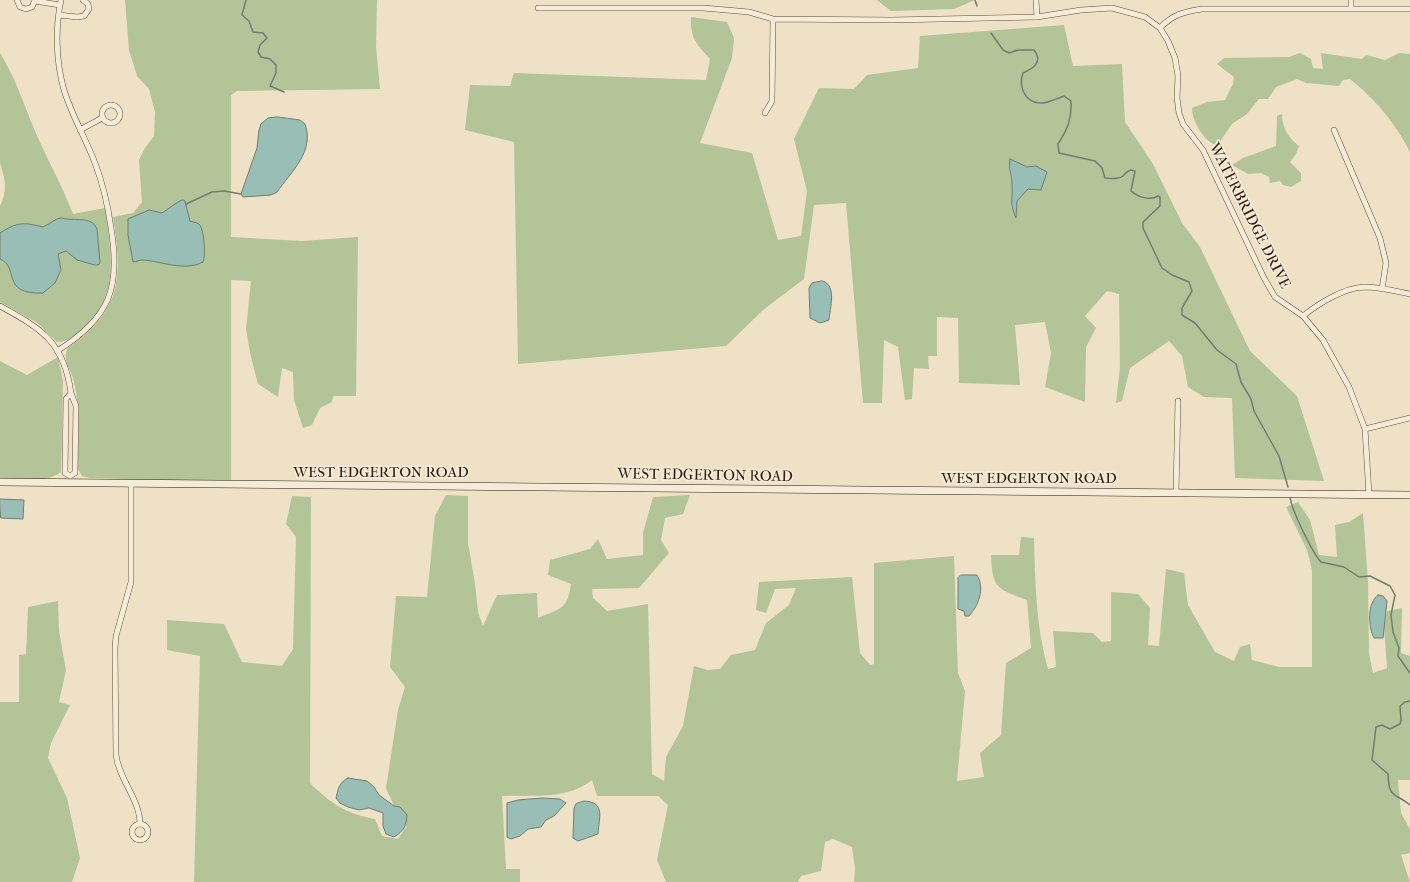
<!DOCTYPE html>
<html>
<head>
<meta charset="utf-8">
<style>
  body { margin:0 }
  canvas { display:block; background:#eee1c5 }
</style>
</head>
<body>
<canvas width="1410" height="882"></canvas>
<script>
const context = document.querySelector('canvas').getContext('2d');
context.lineJoin = 'round';
function fillPath(path, color) { context.fillStyle = color; context.fill(path, 'evenodd'); }
function trace(path, color, width, dash) { context.strokeStyle = color; context.lineWidth = width; context.lineCap = dash ? 'butt' : 'round'; context.setLineDash(dash || []); context.stroke(path); }
function write(font, color, halo, rows, align = 'center') {
  context.font = font + ' "IM FELL French Canon",serif'; context.lineWidth = 3.5; context.setLineDash([]); context.textBaseline = 'middle'; context.strokeStyle = halo; context.fillStyle = color; for (const [text, x, y, turn = 0] of rows) {
    context.save(); context.translate(x, y); context.rotate((+turn || 0) * Math.PI / 180); context.textAlign = isNaN(turn) ? turn : align; if (halo) context.strokeText(text, 0, 0); context.fillText(text, 0, 0); context.restore();
  }
}
fillPath(new Path2D(`
  M 125,0 L 377,0 L 376,47 L 380,89 L 237,91 L 231,95 L 231,237 L 302,241 L 358,237 L 356,396 L 333,396 L 332,402 L 320,408 L 312,425 L 303,428 L 294,400 L 293,372 L 282,368 L 278,397 L 258,384 L 250,353 L 246,329 L 251,281 L 231,280 L 231,482 L 90,478 L 82,476 L 78,469 C 78,441 81,410 74,382 C 72,370 61,360 68,348 C 122,310 123,278 113,217 L 133,213 L 142,202 L 139,160 L 145,148 L 154,136 L 155,112 L 149,89 L 137,76 L 129,50 Z
  M 877,0 L 975,0 L 954,9 L 891,11 Z
  M 691,17 L 727,22 L 734,38 L 732,58 L 700,143 L 752,153 L 778,240 L 801,236 L 807,191 L 794,139 L 819,88 L 854,89 L 867,75 L 918,68 L 920,36 L 1064,25 L 1073,66 L 1122,64 L 1125,122 L 1153,164 L 1182,223 L 1200,247 L 1250,351 L 1297,396 L 1324,481 L 1235,478 L 1232,398 L 1204,397 L 1188,387 L 1182,356 L 1169,341 L 1130,368 L 1122,401 L 1116,403 L 1120,366 L 1119,294 L 1107,291 L 1085,316 L 1096,328 L 1086,347 L 1085,402 L 1045,387 L 1051,353 L 1045,322 L 1015,325 L 1020,385 L 959,383 L 958,318 L 937,317 L 937,356 L 928,356 L 929,369 L 914,368 L 912,399 L 905,400 L 898,347 L 884,340 L 882,403 L 863,403 L 846,203 L 814,205 L 804,279 L 763,310 L 726,346 L 518,364 L 514,142 L 465,130 L 470,85 L 510,86 L 514,73 L 706,80 L 710,59 C 697,44 690,39 691,17 Z
  M 0,53 C 15,77 24,105 35,131 C 47,159 62,185 73,214 L 105,208 C 111,252 121,294 84,328 C 76,335 68,342 57,342 L 36,322 L 0,302 L 0,206 C 8,191 5,178 0,163 Z
  M 1300,53 L 1311,59 L 1313,68 L 1323,69 L 1321,53 L 1362,59 L 1366,55 L 1385,60 L 1399,53 L 1410,54 L 1410,152 C 1397,125 1374,98 1350,79 L 1343,80 L 1339,86 L 1306,83 L 1297,79 L 1276,87 L 1268,99 L 1259,99 L 1247,114 L 1232,124 L 1217,146 C 1204,141 1192,122 1192,108 L 1207,102 L 1225,100 L 1233,84 L 1234,77 L 1217,64 L 1224,58 L 1289,57 Z
  M 1282,114 C 1282,127 1288,138 1299,146 L 1296,154 L 1290,162 L 1301,173 L 1301,181 L 1291,187 L 1283,185 L 1280,181 L 1270,183 L 1269,177 L 1261,173 L 1248,174 L 1232,165 L 1243,158 L 1276,146 L 1277,116 Z
  M 58,357 L 63,381 L 61,472 C 46,484 18,479 0,479 L 0,361 L 27,375 Z
  M 446,495 L 468,496 L 468,543 L 475,584 L 478,612 L 483,626 L 497,595 L 537,593 L 538,618 C 561,608 567,610 571,584 L 548,575 L 550,560 L 590,549 L 598,539 L 607,559 L 643,555 L 643,533 L 653,497 L 690,495 L 683,514 L 665,518 L 661,540 L 669,553 L 639,588 L 592,589 L 593,598 L 607,611 L 648,604 L 652,774 L 664,781 L 666,757 L 683,726 L 694,666 L 707,670 L 720,669 L 731,655 L 755,650 L 766,623 L 789,605 L 796,588 L 775,589 L 766,613 L 756,610 L 759,582 L 852,577 L 860,653 L 870,665 L 874,664 L 874,563 L 954,556 L 958,673 L 965,691 L 957,781 L 984,777 L 980,753 L 1001,735 L 1006,663 L 1031,648 L 1027,600 C 997,589 992,588 991,555 L 1019,555 L 1021,537 L 1034,538 C 1035,582 1036,627 1048,669 L 1056,667 L 1053,631 L 1093,633 L 1102,642 L 1111,641 L 1111,592 L 1138,594 L 1150,608 L 1148,645 L 1159,646 L 1166,569 L 1184,573 L 1188,605 L 1215,652 L 1234,661 L 1240,647 L 1250,644 L 1252,660 L 1279,667 L 1312,667 L 1312,570 L 1307,550 L 1286,507 L 1298,502 L 1310,520 L 1319,555 L 1337,557 L 1335,525 L 1349,522 L 1363,513 L 1368,582 L 1369,654 L 1373,673 L 1387,668 L 1384,627 L 1387,611 L 1402,608 L 1401,653 L 1410,656 L 1410,780 L 1398,780 L 1401,813 L 1410,829 L 1410,853 L 1401,855 L 1410,882 L 854,882 L 855,868 L 852,847 L 833,839 L 825,842 L 821,871 L 801,876 L 798,882 L 666,882 L 657,860 L 668,805 L 658,796 L 597,796 L 592,780 C 567,800 532,795 502,796 L 506,869 L 520,869 L 520,882 L 194,882 L 200,656 L 167,650 L 167,620 L 224,624 L 242,662 L 282,666 L 293,649 L 296,537 L 286,524 L 292,496 L 311,497 L 310,783 C 330,803 346,814 375,819 L 382,836 L 398,839 L 406,827 L 400,807 L 394,806 L 386,788 L 398,710 L 405,687 L 390,667 L 396,596 L 427,597 L 435,516 Z
  M 58,601 L 59,631 L 66,670 L 59,702 L 70,705 L 51,743 L 48,758 L 67,798 L 80,858 L 72,882 L 0,882 L 0,702 L 19,702 L 19,655 L 26,654 L 28,607 Z`), '#b3c499');
const water = new Path2D(`
  M 278,117 L 300,120 L 305,124 C 315,151 291,172 277,192 L 271,195 L 243,197 L 241,194 L 257,148 L 259,130 L 261,124 L 268,118 Z
  M 1010,159 L 1027,167 L 1036,166 L 1047,172 L 1041,190 L 1028,189 L 1017,201 L 1016,218 C 1009,202 1013,200 1012,184 C 1012,175 1008,168 1010,159 Z
  M 183,200 L 185,201 L 190,221 C 192,222 196,222 199,224 C 204,228 206,256 203,262 C 184,272 162,261 142,260 C 139,260 137,262 133,262 L 128,235 L 128,219 L 149,210 L 162,213 L 178,202 Z
  M 62,218 C 75,222 91,215 97,229 L 100,263 L 98,265 L 95,265 L 77,260 L 66,251 L 58,254 L 61,270 L 59,274 L 55,283 L 43,293 C 0,295 20,267 0,259 L 0,233 C 17,222 24,222 43,227 L 57,219 Z
  M 823,281 C 837,286 830,308 829,320 L 820,323 L 810,318 L 809,288 L 812,283 Z
  M 0,499 L 24,500 L 23,519 L 1,518 Z
  M 961,575 L 977,575 C 985,588 979,605 969,616 L 965,616 L 964,611 L 958,609 L 958,578 Z
  M 1378,595 L 1383,596 L 1387,601 L 1383,638 L 1374,638 C 1368,627 1367,603 1378,595 Z
  M 348,778 L 367,781 L 374,787 L 379,795 L 394,806 L 400,807 L 407,815 C 406,826 404,831 394,837 L 386,834 L 383,826 L 383,813 L 369,808 L 359,810 L 348,807 L 340,803 L 336,798 C 338,790 339,782 348,778 Z
  M 543,798 L 560,799 L 566,803 L 554,816 L 546,820 L 541,827 L 528,829 L 520,836 L 511,839 L 507,837 L 507,803 L 518,800 Z
  M 584,801 C 606,802 599,817 598,834 L 578,841 L 573,838 L 574,808 L 576,804 Z`);
fillPath(water, '#99beb5');
trace(water, '#6f7d73', 1);
trace(new Path2D(`
  M 246,0 L 242,15 L 249,21 L 253,32 L 263,33 L 267,38 L 260,45 L 258,52 L 261,57 L 270,59 L 276,65 L 276,73 L 270,86 L 284,92
  M 975,0 L 977,6
  M 991,33 L 1003,50 L 1009,53 L 1018,50 L 1034,50 C 1043,62 1034,68 1023,73 C 1018,87 1025,104 1043,103 C 1050,102 1058,98 1064,96 L 1071,101 C 1072,119 1067,130 1058,144 L 1059,153 L 1095,161 L 1102,168 L 1105,178 C 1110,178 1118,180 1123,176 C 1126,173 1126,171 1131,170 L 1135,171 L 1131,191 C 1138,197 1150,201 1158,196 L 1160,197 L 1160,206 L 1143,222 L 1143,228 L 1162,268 L 1172,275 L 1189,282 L 1192,291 L 1182,308 L 1182,315 L 1195,323 L 1217,350 L 1236,364 L 1241,382 L 1251,399 L 1254,411 L 1279,456 L 1288,487
  M 186,204 L 212,192 L 224,191 L 241,194
  M 1290,497 C 1292,511 1312,552 1321,562 L 1344,567 L 1359,577 L 1370,576 L 1390,586 L 1395,595 L 1391,615 L 1393,632 L 1399,648 L 1398,656 L 1410,673
  M 1410,701 L 1405,702 L 1400,706 L 1401,720 L 1400,724 L 1390,729 L 1382,725 L 1376,727 L 1372,760 L 1388,774 C 1389,799 1394,792 1410,805`), '#6f7d73', 1.5);
const street = new Path2D(`
  M 17,0 L 20,7 L 26,9 L 32,7 L 35,0
  M 1036,0 L 1037,17
  M 35,1 L 60,5
  M 538,8 L 703,8 L 749,12 L 773,19 L 892,20 L 1037,17 L 1081,10 L 1112,8 L 1145,17 L 1160,28 L 1168,41 L 1175,58 L 1178,76 L 1177,98 L 1179,113 L 1183,124 L 1203,150 L 1264,278 L 1275,297 L 1303,316 L 1323,340 L 1349,387 L 1365,429 L 1369,495
  M 1351,9 L 1351,0
  M 59,15 L 77,17 L 84,16 L 89,9 L 88,4 L 83,0
  M 1160,28 C 1173,14 1184,12 1202,9 L 1410,9
  M102 114a9 9 0 1 1 18 0a9 9 0 1 1-18 0Z
  M 765,113 L 772,101 L 773,19
  M 80,130 L 102,118
  M 1334,130 L 1380,238 L 1386,263 L 1382,289
  M 0,306 C 42,329 64,342 71,393
  M 1303,316 C 1318,304 1343,288 1364,287 C 1379,287 1395,291 1410,294
  M 57,351 C 110,318 121,288 111,228 C 108,206 103,184 95,163 C 86,139 72,116 64,90 C 56,62 55,29 61,0
  M 71,393 L 76,406 L 75,473 L 70,476 L 65,473 L 66,399 Z
  M 1365,429 L 1410,418
  M 131,483 L 131,582 L 116,636 L 115,648 L 116,755 C 119,780 140,799 140,824
  M 1176,493 L 1178,401
  M132 832a8 8 0 1 1 16 0a8 8 0 1 1-16 0Z`);
const secondary = new Path2D(`
  M 0,482 L 1410,495`);
trace(street, '#604d3c', 6);
trace(secondary, '#311c0f', 8);
trace(street, '#f4ecd9', 5);
trace(secondary, '#f4ecd9', 7);
write('15px', '#311c0f', '#f4ecd9', [
  ["WATERBRIDGE DRIVE",1249,216,63],
  ["WEST EDGERTON ROAD",381,473],
  ["WEST EDGERTON ROAD",705,476,1],
  ["WEST EDGERTON ROAD",1029,479]
]);
</script>
</body>
</html>
